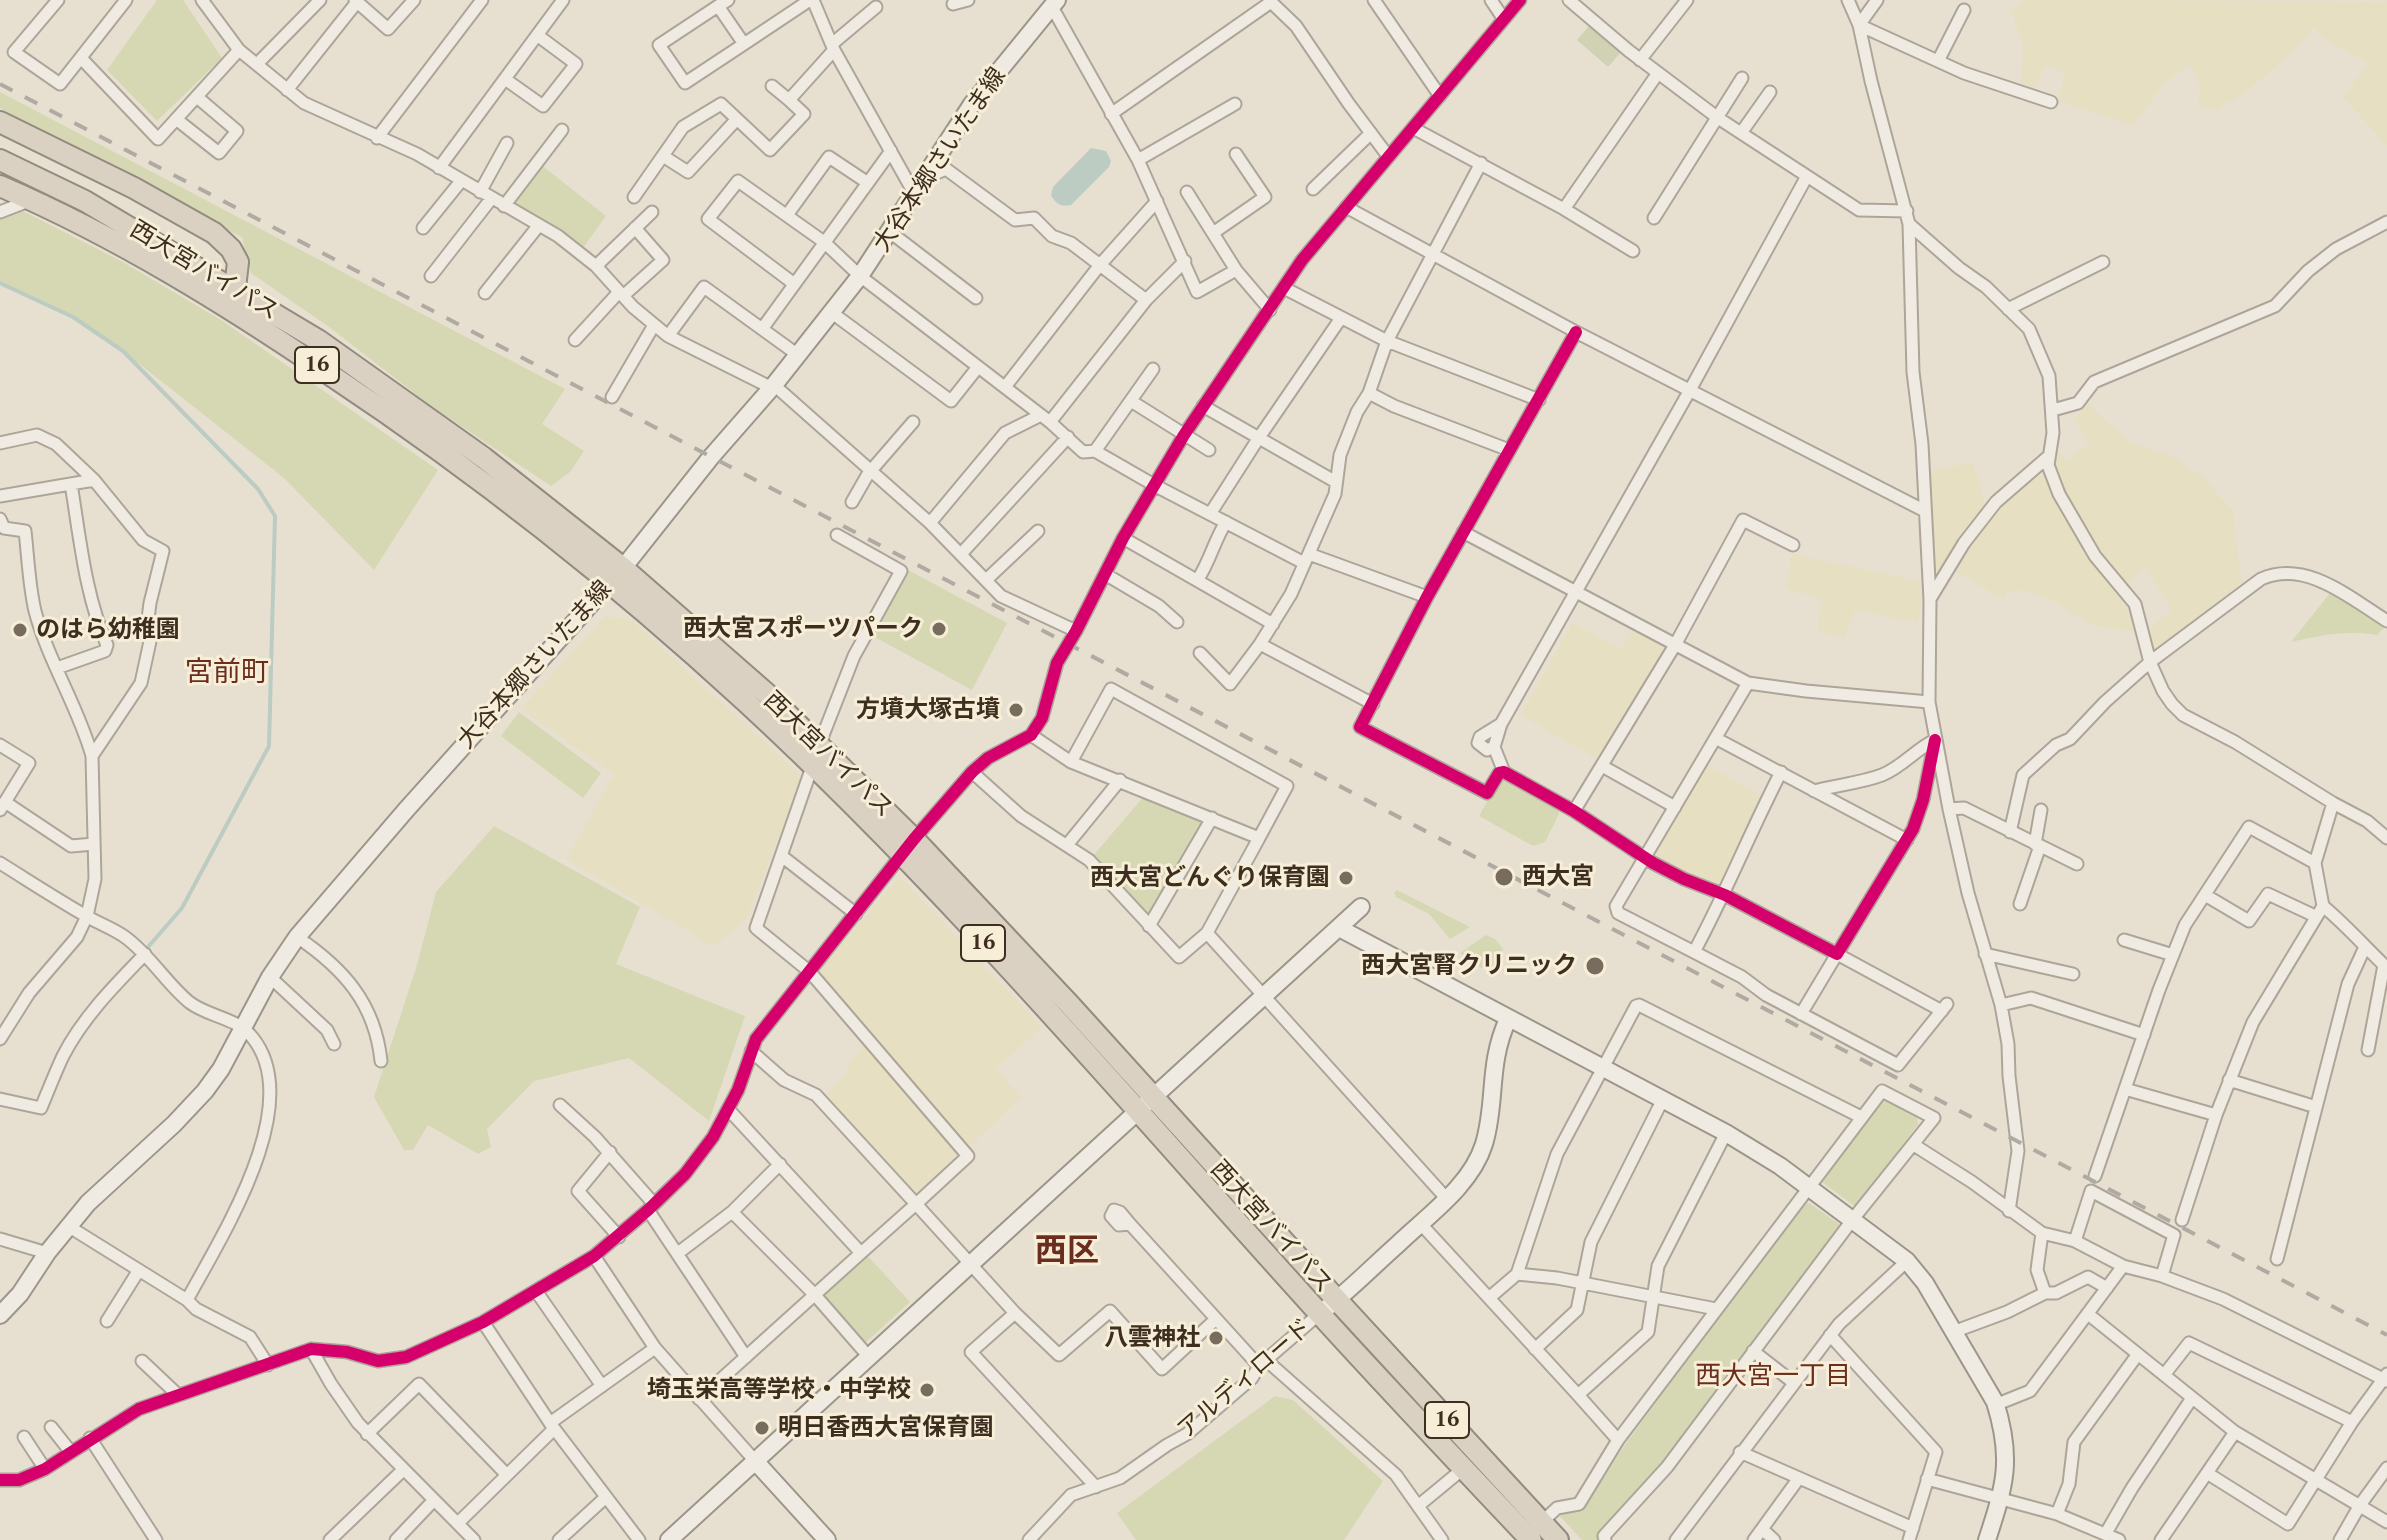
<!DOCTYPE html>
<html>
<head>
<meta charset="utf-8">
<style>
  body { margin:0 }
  canvas { display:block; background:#e7e0d1 }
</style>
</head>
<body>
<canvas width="2387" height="1540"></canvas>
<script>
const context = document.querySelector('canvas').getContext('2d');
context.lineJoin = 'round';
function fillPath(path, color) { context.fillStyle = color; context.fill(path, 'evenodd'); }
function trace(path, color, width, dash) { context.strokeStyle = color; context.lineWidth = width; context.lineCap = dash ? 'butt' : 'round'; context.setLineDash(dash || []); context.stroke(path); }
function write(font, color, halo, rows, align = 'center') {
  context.font = font + ' "PT Serif","Noto Sans JP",serif'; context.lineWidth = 6; context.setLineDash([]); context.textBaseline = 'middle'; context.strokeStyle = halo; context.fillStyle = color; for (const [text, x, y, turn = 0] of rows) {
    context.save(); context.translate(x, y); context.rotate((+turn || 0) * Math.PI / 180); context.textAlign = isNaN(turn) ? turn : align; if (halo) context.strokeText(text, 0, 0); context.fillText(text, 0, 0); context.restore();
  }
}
fillPath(new Path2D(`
  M 2025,0 L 2387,1 L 2387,146 L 2343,97 L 2368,63 L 2322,38 L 2314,27 L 2292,52 L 2244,94 L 2213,111 L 2198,103 L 2200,86 L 2190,64 L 2164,84 L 2133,125 L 2057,101 L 2066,74 L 2047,65 L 2031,92 L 2021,83 L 2023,44 L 2011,12 Z
  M 2088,404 L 2129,442 L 2171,456 L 2202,476 L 2233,511 L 2242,583 L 2153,653 L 2146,630 L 2172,611 L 2146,567 L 2127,585 L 2105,564 L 2064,498 L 2053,470 L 2055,447 L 2067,460 L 2089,444 L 2074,418 Z
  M 1973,462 L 1986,508 L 1940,573 L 1934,570 L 1925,471 Z
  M 2046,473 L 2075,534 L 2121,594 L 2137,632 L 2090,625 L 2053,601 L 2024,590 L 2008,592 L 2004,599 L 1952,570 L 1994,510 L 2034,479 Z
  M 1792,554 L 1924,582 L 1918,622 L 1854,611 L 1844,638 L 1818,631 L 1821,599 L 1786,588 Z
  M 605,616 L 631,620 L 802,776 L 746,920 L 713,946 L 566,859 L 614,774 L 521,709 Z
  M 1572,623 L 1621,649 L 1633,630 L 1661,645 L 1663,652 L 1599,760 L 1521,715 Z
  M 1706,765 L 1764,796 L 1736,850 L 1722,887 L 1712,886 L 1652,859 Z
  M 900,877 L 1042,1027 L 996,1069 L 1021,1097 L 968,1148 L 816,972 Z
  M 865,1045 L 962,1154 L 914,1198 L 823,1098 L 850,1070 L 847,1066 Z`), '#e6dfc2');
fillPath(new Path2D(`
  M 157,0 L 183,0 L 222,58 L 157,121 L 107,70 Z
  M 0,92 L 565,389 L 542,424 L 584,451 L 570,472 L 551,486 L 431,406 L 329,327 L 251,273 L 242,237 L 192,213 L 0,108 Z
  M 540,164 L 606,216 L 582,249 L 563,232 L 513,203 Z
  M 17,208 L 121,261 L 221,320 L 438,470 L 374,570 L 284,478 L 123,351 L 73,317 L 0,283 L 0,219 Z
  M 906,569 L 1007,623 L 972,690 L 871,635 Z
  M 2331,592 L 2387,625 L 2377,635 C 2347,630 2320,635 2291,642 Z
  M 519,712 L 601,773 L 583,798 L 501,736 Z
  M 1500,779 L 1507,779 L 1558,808 L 1559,814 L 1545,842 L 1533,846 L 1479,816 Z
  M 1145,795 L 1201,821 L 1205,826 L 1149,918 L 1092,857 Z
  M 494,826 L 640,907 L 616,964 L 745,1016 L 709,1121 L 629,1058 L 534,1081 L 487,1129 L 491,1147 L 478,1154 L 428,1125 L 413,1150 L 404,1150 L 374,1097 L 417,965 L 436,892 Z
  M 1397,890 L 1468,926 L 1469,928 L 1450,939 L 1429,914 L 1396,897 L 1394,893 Z
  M 1486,935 L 1495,939 L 1503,949 L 1500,963 L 1491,970 L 1481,968 L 1460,953 Z
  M 1887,1100 L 1917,1116 L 1918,1124 L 1860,1204 L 1853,1205 L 1822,1182 L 1823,1175 L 1878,1103 Z
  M 1809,1203 L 1839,1224 L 1839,1231 L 1661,1467 L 1599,1533 L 1600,1540 L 1582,1540 L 1557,1513 L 1582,1511 L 1627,1442 L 1802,1204 Z
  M 866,1254 L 910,1302 L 864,1344 L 820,1296 Z
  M 1275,1396 L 1293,1400 L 1383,1481 L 1344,1540 L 1136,1540 L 1117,1513 Z`), '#d6d7b3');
fillPath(new Path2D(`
  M 1590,25 L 1622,51 L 1608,67 L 1577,40 Z`), '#d1d1b3');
fillPath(new Path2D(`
  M 1091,148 L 1106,151 L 1111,161 L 1109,167 L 1071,205 C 1060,207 1056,204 1051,195 L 1053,187 Z`), '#bcccc2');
trace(new Path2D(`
  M 0,283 L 73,317 L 123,351 L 258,489 L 275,516 L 269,746 L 182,908 L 148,947`), '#bcccc2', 4);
const street = new Path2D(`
  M 58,0 L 14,52 L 60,84 L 126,0
  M 202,0 L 239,50 L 304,103 L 417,154 L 558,236 L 596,266 L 633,307 L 668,336 L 772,388
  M 355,0 L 388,29 L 414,0
  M 728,0 L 718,6 L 744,44 L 810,0
  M 813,0 L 834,50 L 914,193
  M 1269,0 L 1296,26 L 1349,104 L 1388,156
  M 1374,0 L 1440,96
  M 1491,0 L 1503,18
  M 1569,0 L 1629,51 L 1718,118 L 1859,210 L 1907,211
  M 1848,0 L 1859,25 L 1871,81 L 1909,224 L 1913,372 L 1922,444 L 1930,600 L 1929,702 L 1949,809 L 1968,893 L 2001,1005 L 2008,1044 L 2009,1076 L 2018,1151 L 2009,1211
  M 1877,0 L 1859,25 L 1964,73 L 2051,102
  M 953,4 L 968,0
  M 718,6 L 659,45 L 685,83 L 744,44
  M 1052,7 L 1138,160 L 1197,292 L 1236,270
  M 832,44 L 876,7
  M 81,58 L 158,139 L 239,50
  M 1640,60 L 1687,0
  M 1938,61 L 1964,10
  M 257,64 L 320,0
  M 505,79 L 543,106 L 576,64 L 537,35
  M 772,86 L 789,100
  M 287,90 L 357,2
  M 1111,114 L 1271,2
  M 176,119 L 219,153 L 237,131 L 197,97
  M 1413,128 L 1564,209 L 1633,251
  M 1741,133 L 1770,92
  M 377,138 L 482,0
  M 663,156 L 688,172 L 737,119
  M 1138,160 L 1235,104
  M 439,168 L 563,0
  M 929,170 L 937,173 L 946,169 L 1015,220 L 1034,218 L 1052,236 L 1071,243 L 1146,300
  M 1313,189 L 1371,133
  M 480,192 L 507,143
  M 1187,192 L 1236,270 L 1270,310
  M 634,197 L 683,127 L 721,104 L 770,150 L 804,114 L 789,100 L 834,50
  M 504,206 L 562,130
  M 1346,207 L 1576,332 L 1925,511
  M 1564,209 L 1658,73
  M 0,212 L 31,200
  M 787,215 L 829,157 L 868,183
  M 1654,218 L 1742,78
  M 1909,224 L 1959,268 L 1986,287 L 2029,329 L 2049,376 L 2053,433 L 2048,465 L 2059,494 L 2095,556 L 2135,604 L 2150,662 L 2163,691 L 2172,704 L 2183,715 L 2235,742 L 2333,803 L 2367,821 L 2387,838
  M 423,228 L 461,181
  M 890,232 L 976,298
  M 1213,233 L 1265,197 L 1236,154
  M 596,266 L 652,212
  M 431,276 L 491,199
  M 793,283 L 708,219 L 738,181 L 824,242 L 860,276 L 1050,422 L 1083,452 L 1095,451 L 1154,485 L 1304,563
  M 1284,288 L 1387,341 L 1539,400
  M 485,293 L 539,225
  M 623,296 L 663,260 L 635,228
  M 2008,309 L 2103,262
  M 831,312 L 951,401 L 978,367
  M 762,329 L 891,151
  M 1576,332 L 1427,597 L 1360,727 L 1487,793 L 1499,773 L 1504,772 L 1574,811 L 1653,863 L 1684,879 L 1725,895 L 1837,954 L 1913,829 L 1923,800 L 1935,740
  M 668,336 L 704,287 L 798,355
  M 575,340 L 619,292
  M 774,385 L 930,523 L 1001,596 L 1076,631
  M 1005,387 L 1099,266 L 1157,201
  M 1369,393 L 1394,406 L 1509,450
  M 612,397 L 654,325
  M 1131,401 L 1209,450
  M 1203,406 L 1336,482
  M 2053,410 L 2078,403 L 2094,382 L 2275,306 L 2308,271 L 2336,249 L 2387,222
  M 1050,422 L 1146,300 L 1185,261
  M 0,443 L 37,435 L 56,444 L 94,480 L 143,540 L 163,551 L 150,603 L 147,627 L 152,632 L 141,683 L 92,756 L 95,879 L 87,916 L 77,937 L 29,993 L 0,1039
  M 1095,451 L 1153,369
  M 0,496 L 94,480
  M 852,502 L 868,474 L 913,422
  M 1210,514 L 1258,439 L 1341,318
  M 0,519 L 4,528 L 25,531 C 28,557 29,586 35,611 C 48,661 78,706 92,756
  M 930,523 L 1005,433 L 1041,415
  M 1463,532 L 1748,683 L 1806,691 L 1929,702
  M 1123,538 L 1273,624
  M 961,554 L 1068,437
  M 1309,554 L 1427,597
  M 1105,574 L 1159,606 L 1177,622
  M 1198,579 C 1210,561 1214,541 1226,522
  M 986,580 L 1038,531
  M 1930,599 L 1964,543 L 1996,502 L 2049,456
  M 1260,644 L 1373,704
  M 1200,653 L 1230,684 L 1260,644 L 1291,594 L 1335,494 L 1340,455 L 1357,412 L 1369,393 L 1387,341 L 1481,163
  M 57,668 L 105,651 L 107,645 C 85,595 80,538 71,484
  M 1748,683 L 1616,906 L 1618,913 L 1694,952 C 1726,893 1750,832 1781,772
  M 1501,724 L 1480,737 L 1478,743 L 1487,750 L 1494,747 L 1501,724 L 1690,390 L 1807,176
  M 1031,735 L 1071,762 L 1259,838 L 1207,933
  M 1717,739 L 1907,840
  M 0,745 L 29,763 L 0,810
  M 1494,747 L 1504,772
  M 818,748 L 854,656 L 901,571 L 837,535
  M 1071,762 L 1111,689 L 1287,786 L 1259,838
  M 1602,766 L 1675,807
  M 972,772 L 1021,816 L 1089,860 L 1179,957 L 1207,933 L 1446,1198
  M 1814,791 C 1836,785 1861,783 1882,775 C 1902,767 1916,749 1935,740
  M 5,802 L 71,846 L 94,844
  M 2333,803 L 2315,863 L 2323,906 C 2346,925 2365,947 2387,968
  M 1949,809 L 1964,808 L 2077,864
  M 1574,811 L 1675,645 L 1743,520 L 1793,545
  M 2010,832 L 2023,775 L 2056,745 L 2070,739 L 2105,702 L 2150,662 L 2261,579 C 2306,559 2350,598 2387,621
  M 2035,844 L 2041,810
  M 1067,845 L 1120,780
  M 783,857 L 856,914
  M 0,863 C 29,881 58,900 88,917 C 100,924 114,929 125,937 C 150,955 166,983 189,1002 C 208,1017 236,1017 252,1037 C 307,1104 221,1237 187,1300
  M 2205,895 L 2249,921 L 2268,894 L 2315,916
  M 2020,904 L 2040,846
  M 1149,926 L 1212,818
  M 297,937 C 343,968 375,1003 381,1061
  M 2124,940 L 2173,955
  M 1694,952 L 1742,977 L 1766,995 L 1898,1065 L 1947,1004
  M 1985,954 L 2073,974
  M 270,977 L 327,1030 L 334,1044
  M 2001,1005 L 2031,998 L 2144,1035
  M 1801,1014 L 1837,954 L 1942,1011
  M 2368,1050 L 2384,965
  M 751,1051 L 784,1080 L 816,1095 L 916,1204 L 968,1156 L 810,972 L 756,928 L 813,764
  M 2229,1080 L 2316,1107
  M 2125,1089 L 2216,1115
  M 0,1099 L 41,1108 C 48,1091 55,1073 63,1056 C 83,1017 115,985 145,954
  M 560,1105 L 595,1137 L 654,1204
  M 728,1109 L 861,1253 L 916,1204 L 1015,1313 L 1059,1355 L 1110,1311 L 1162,1369 L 1216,1319
  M 1914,1145 L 1972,1182 L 2042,1233 L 2075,1241 L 2123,1266 L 2162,1276 L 2223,1299 L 2387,1381
  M 610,1152 L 578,1191 L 619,1237
  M 2095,1176 L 2159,990 L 2185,925 L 2249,827 L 2315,863
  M 648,1210 L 746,1357
  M 732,1212 L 815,1295 L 869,1357
  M 2182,1220 L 2216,1115 L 2253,1022 L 2323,906
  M 1420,1223 L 1578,1395 L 1648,1332 L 1658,1266 L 1726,1133
  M 1130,1224 L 1120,1212 L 1114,1210 L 1111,1216 L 1119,1225 L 1130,1224 L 1259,1366
  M 68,1226 L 187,1300 L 196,1309 L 250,1337 L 268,1365
  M 2042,1233 L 2037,1270 L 2045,1293 L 2056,1293 L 2088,1277 L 2107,1288
  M 0,1239 L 47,1253
  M 2075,1241 L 2091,1191 L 2174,1235 L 2162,1276
  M 678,1253 L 732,1212 L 780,1164
  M 594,1256 L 655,1348 L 756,1462
  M 2277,1259 L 2348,984 L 2365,947
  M 1517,1274 L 1557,1278 L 1716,1309
  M 536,1291 L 602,1386
  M 1489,1298 L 1517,1274 L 1557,1154 L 1636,1006 L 1639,1005 L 1861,1117
  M 1015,1313 L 971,1352 L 1096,1487
  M 2088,1314 L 2235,1432 L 2387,1522
  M 107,1321 L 139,1270
  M 483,1322 L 550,1423 L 639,1540
  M 1953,1332 L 2007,1312 L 2045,1293
  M 1830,1335 L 1936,1452 L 1909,1540
  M 311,1349 L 331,1384 L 358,1423 L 474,1540
  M 1535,1349 L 1577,1310 L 1591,1242 L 1663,1099
  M 1753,1351 L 1794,1383
  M 1266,1360 L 1396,1475 L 1442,1540
  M 142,1361 L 178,1395
  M 2164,1375 L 2189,1343 L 2352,1422
  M 1578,1395 L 1618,1440 L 1882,1091 L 1934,1118 L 1853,1219 L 1667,1467 L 1604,1536 L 1605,1540
  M 699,1399 L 861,1253
  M 1995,1405 L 2030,1391 L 2123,1266
  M 550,1423 L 655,1348
  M 51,1427 L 70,1451
  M 367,1434 L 419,1384 L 507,1475
  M 24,1437 L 45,1469
  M 90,1438 L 156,1540
  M 1740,1452 L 1913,1528
  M 2207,1473 L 2288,1524 L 2352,1422 L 2387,1374
  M 1927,1479 L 2057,1514 L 2119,1540
  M 0,1480 L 19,1480 L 45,1469 L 139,1409 L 311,1349 L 347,1352 L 378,1361 L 406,1357 L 483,1322 L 594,1256 L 648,1210 L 685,1174 L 713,1137 L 738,1090 L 756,1039 L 914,839 L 972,772 L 988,758 L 1031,735 L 1042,718 L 1057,663 L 1076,631 L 1123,538 L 1184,435 L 1302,260 L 1520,0
  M 1418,1506 L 1464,1468
  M 2057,1514 L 2069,1484 L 2074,1442 L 2138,1354
  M 1542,1522 L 1557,1508 L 1579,1504 L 1618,1440
  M 458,1523 L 554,1429
  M 1762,1529 L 1774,1540
  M 2106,1533 L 2132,1488 L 2192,1398
  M 330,1540 L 403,1470
  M 396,1540 L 434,1500
  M 559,1540 L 606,1497
  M 1029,1540 L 1071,1495 L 1120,1478 L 1167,1445 L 1187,1434 L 1252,1378 L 1259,1366 L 1319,1314
  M 1676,1540 L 1839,1324 L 1907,1261
  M 1754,1540 L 1799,1478
  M 2161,1540 L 2235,1432
  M 2340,1540 L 2360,1505 L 2387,1468`);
const secondary = new Path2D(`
  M 1339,928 L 1726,1133 L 1780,1166 L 1907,1261 L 1925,1283 L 1995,1402 C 2013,1459 2005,1485 1987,1540
  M 1319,1314 C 1347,1293 1371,1268 1397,1245 C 1427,1216 1471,1186 1484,1144 C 1497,1101 1487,1065 1508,1019
  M 0,1315 L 20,1294 L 47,1253 L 88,1203 L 174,1124 L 205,1091 L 221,1069 L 270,977 L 297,937 L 406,810 L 623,568 L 711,457 L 774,385 L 860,276 L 972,104 L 1057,0
  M 756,1462 L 827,1540
  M 669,1540 L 1361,907`);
const highway = new Path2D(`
  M 0,122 L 134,188 L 214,233 L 231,249 L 238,262 L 235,288
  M 0,160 L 85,201 L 318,340 L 484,458 L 623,568 L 767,694 L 914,839 L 1070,1005 L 1337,1300 L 1558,1540
  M 0,186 C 118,237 226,304 332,376 C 478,473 617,583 746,702 C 951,891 1132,1107 1319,1313 C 1389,1390 1460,1465 1531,1540`);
trace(street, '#ada599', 15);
trace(secondary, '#9c958a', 20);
trace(highway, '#928b80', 24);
trace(street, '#efebe3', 11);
trace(secondary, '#efebe3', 16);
trace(highway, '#dad1c2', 20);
trace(new Path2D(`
  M 0,84 L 2387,1335`), '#afaaa2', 4, [14, 14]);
trace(new Path2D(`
  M 1576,332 L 1427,597 L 1360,727 L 1487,793 L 1499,773 L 1504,772 L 1574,811 L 1653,863 L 1684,879 L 1725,895 L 1837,954 L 1913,829 L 1923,800 L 1935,740
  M 0,1480 L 19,1480 L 45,1469 L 139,1409 L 311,1349 L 347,1352 L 378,1361 L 406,1357 L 483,1322 L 594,1256 L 648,1210 L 685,1174 L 713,1137 L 738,1090 L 756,1039 L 914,839 L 972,772 L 988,758 L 1031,735 L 1042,718 L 1057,663 L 1076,631 L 1123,538 L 1184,435 L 1302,260 L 1520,0`), '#d6006c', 12);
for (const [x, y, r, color] of [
  [939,629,8,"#786c5e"],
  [20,630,8,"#786c5e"],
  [1016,710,8,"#786c5e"],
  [1504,877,10,"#786c5e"],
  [1346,878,8,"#786c5e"],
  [1595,966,10,"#786c5e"],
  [1216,1338,8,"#786c5e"],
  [927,1390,8,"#786c5e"],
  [762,1428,8,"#786c5e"]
]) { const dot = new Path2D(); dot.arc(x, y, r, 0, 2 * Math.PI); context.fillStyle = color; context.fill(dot); trace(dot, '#f7eed8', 3); }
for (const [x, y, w] of [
  [317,365,44],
  [983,943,44],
  [1447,1420,44]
]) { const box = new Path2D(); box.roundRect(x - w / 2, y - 18, w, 36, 6); context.fillStyle = '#f7eed8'; context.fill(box); trace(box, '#3d2e20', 2); }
write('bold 22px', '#3d2e20', null, [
  ["16",317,365],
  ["16",983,943],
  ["16",1447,1420]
]);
write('24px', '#3d2e20', '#f7eed8', [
  ["大谷本郷さいたま線",940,160,-56],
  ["西大宮バイパス",204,271,31],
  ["大谷本郷さいたま線",535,665,-48],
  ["西大宮バイパス",828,755,44],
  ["西大宮バイパス",1271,1227,48],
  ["アルディロード",1245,1379,-41]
]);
write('bold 24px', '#3d2e20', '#f7eed8', [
  ["西大宮スポーツパーク",923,629],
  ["のはら幼稚園",36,630,"left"],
  ["方墳大塚古墳",1000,710],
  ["西大宮",1522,877,"left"],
  ["西大宮どんぐり保育園",1330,878],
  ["西大宮腎クリニック",1577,966],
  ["八雲神社",1200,1338],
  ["埼玉栄高等学校・中学校",911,1390],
  ["明日香西大宮保育園",778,1428,"left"]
], 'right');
write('26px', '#6b2e1e', '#f7eed8', [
  ["西大宮一丁目",1773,1377]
]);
write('28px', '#6b2e1e', '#f7eed8', [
  ["宮前町",227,673]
]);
write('bold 32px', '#6b2e1e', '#f7eed8', [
  ["西区",1067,1252]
]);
</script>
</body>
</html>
